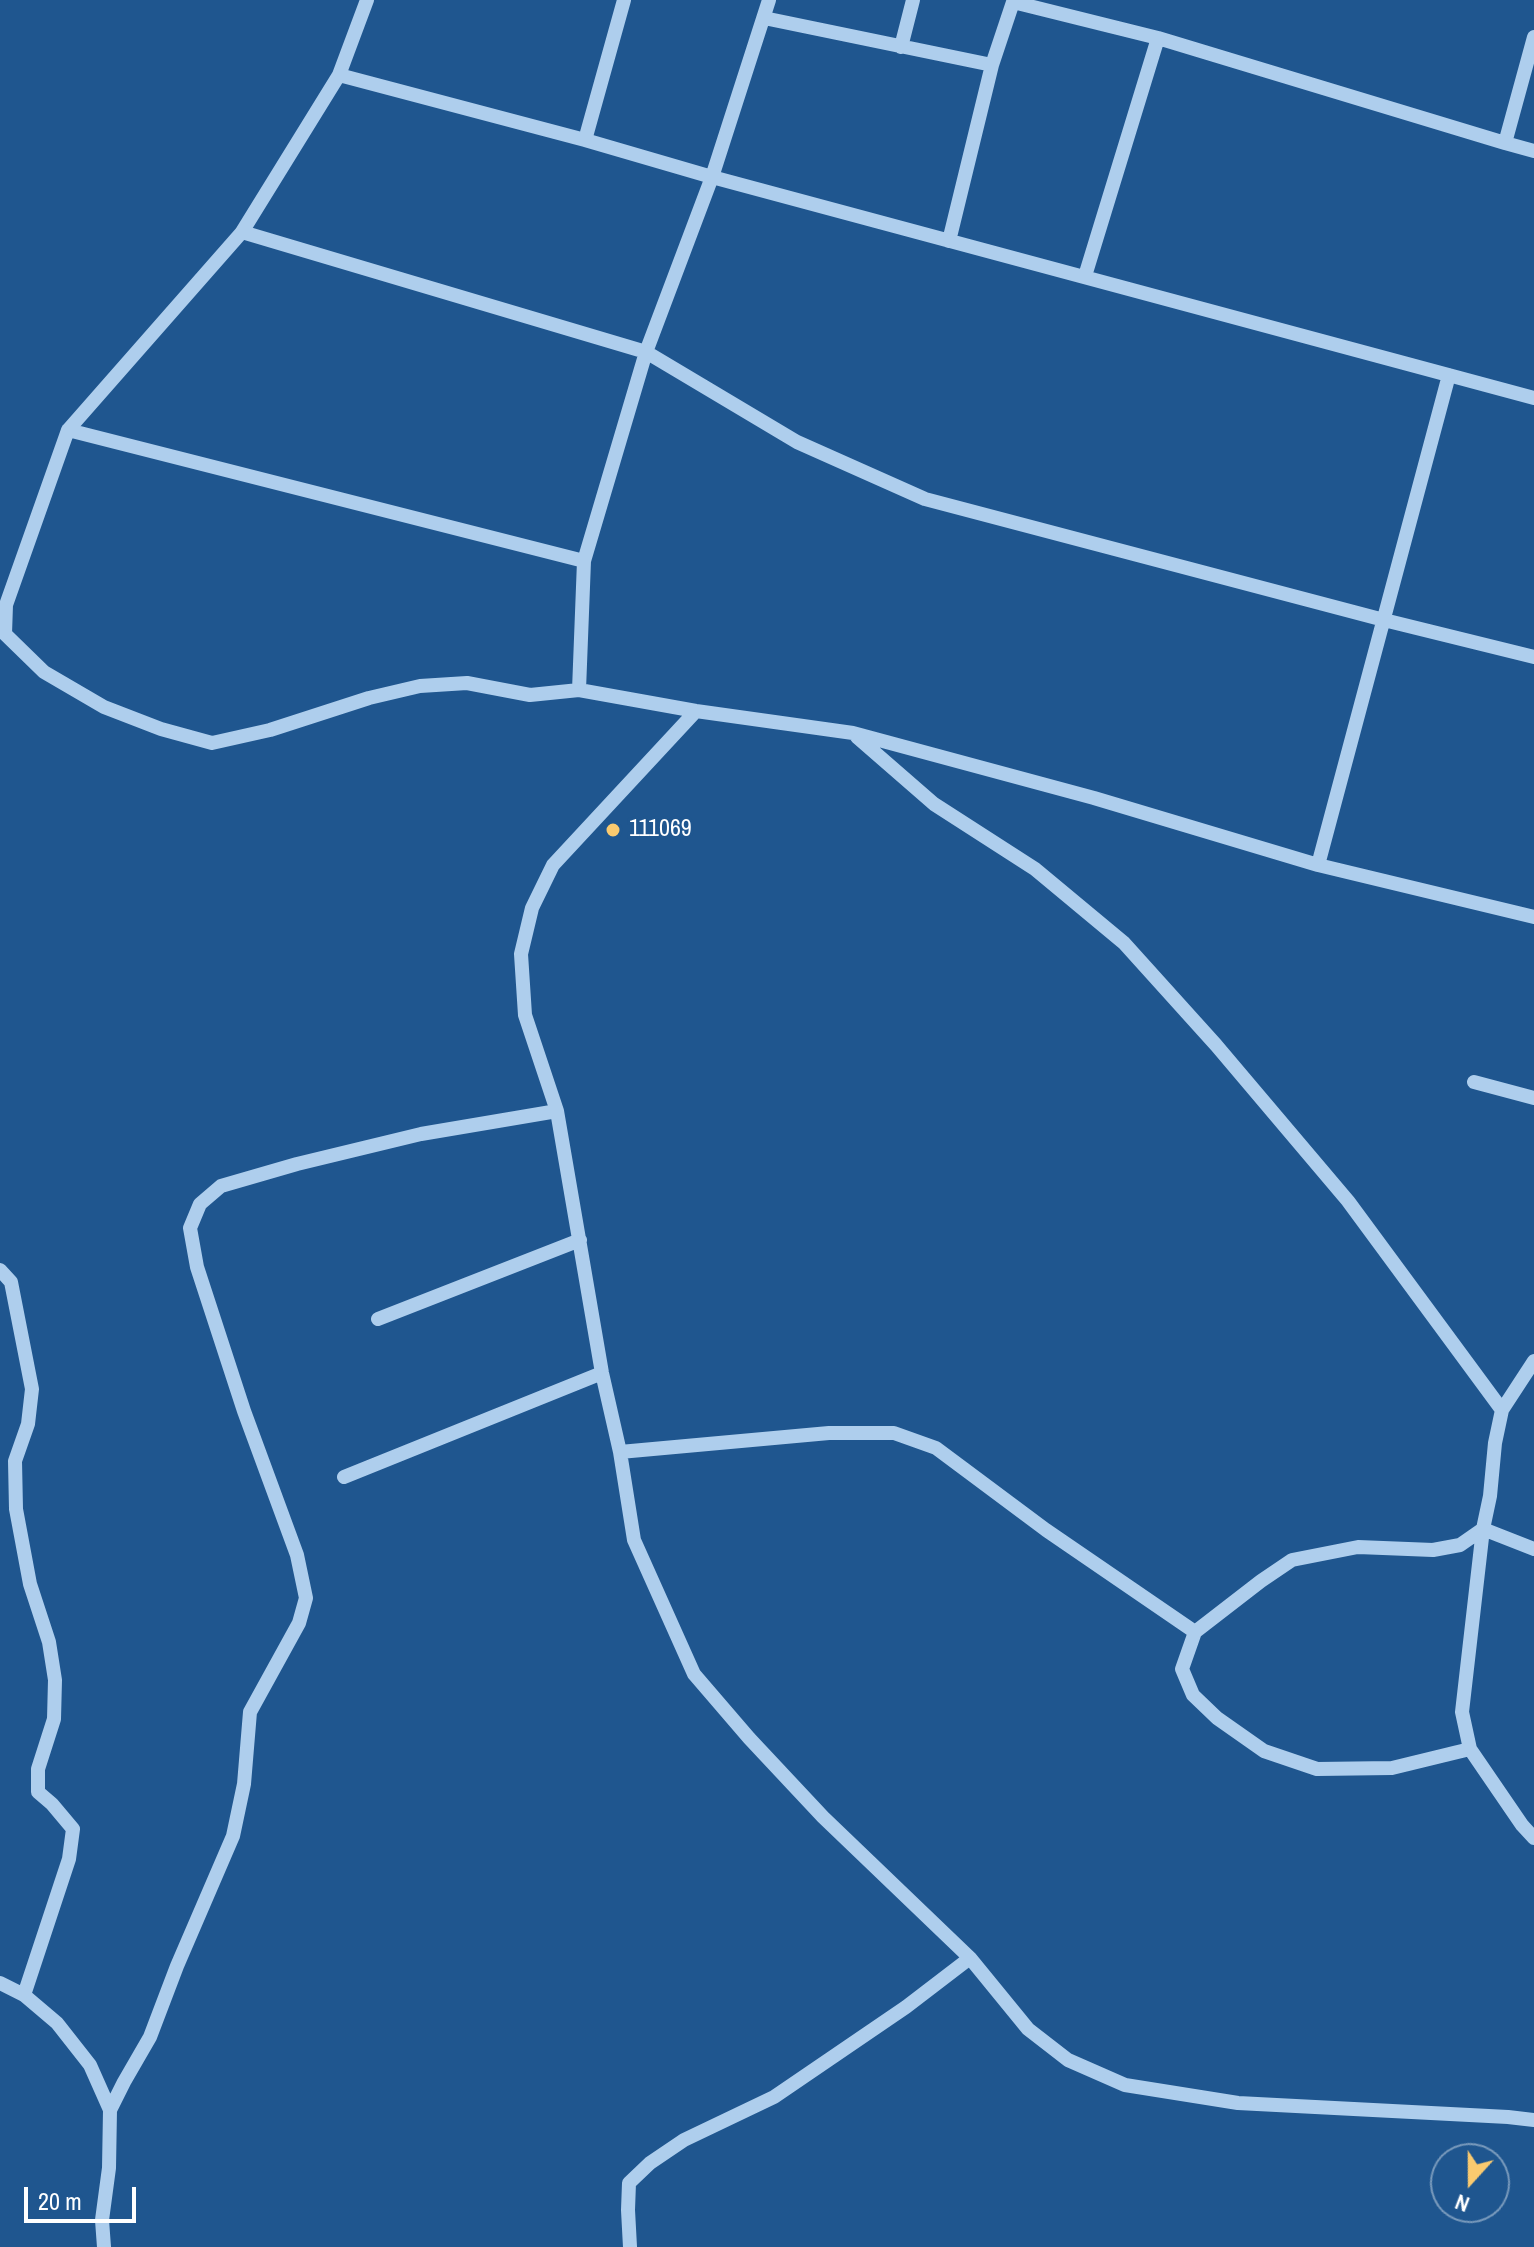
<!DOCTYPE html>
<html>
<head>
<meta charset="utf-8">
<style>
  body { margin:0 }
  #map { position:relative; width:1534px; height:2247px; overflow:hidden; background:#1f568f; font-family:"Archivo Narrow",sans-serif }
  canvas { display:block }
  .north { position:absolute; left:1430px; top:2143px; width:80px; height:80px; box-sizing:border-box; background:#1f568f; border:2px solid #799abc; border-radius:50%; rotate:201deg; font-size:22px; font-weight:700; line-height:32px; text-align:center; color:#fff }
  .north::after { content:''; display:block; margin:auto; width:28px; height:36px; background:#faca6f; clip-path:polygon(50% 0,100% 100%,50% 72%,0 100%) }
  .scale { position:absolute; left:24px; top:2187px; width:112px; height:36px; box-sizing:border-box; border:4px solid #fff; border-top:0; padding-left:10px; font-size:24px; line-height:28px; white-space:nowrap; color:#fff; -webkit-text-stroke:6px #1f568f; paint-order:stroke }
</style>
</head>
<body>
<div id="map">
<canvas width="1534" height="2247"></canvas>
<div class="north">N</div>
<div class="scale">20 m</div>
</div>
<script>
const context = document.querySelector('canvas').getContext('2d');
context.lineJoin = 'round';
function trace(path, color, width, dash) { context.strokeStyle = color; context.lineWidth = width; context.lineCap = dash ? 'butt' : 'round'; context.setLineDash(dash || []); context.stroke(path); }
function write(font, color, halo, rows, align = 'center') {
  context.font = font + ' "Archivo Narrow",sans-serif'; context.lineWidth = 6; context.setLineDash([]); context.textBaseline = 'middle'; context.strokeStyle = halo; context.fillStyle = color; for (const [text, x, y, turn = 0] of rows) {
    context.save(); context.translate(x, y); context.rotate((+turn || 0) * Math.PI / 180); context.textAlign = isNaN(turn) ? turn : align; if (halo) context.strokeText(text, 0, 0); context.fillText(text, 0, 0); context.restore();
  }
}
trace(new Path2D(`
  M 764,18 L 992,65 L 1013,2 L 1158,38 L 1085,276
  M 1158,38 L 1505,143 L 1534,37
  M 901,47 L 913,0
  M 339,75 L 367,0
  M 585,140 L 624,0
  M 1505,143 L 1534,151
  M 242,232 L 339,75 L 585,140 L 712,177 L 769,0
  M 949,241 L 992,65
  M 68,430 L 242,232 L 646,352 L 797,442 L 925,499 L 1384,620 L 1534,657
  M 584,561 L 68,430 L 6,605 L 5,634 L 44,672 L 104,707 L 161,729 L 212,743 L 270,730 L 369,698 L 420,686 L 467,683 L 530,695 L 579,690 L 696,711 L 853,733 L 1094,798 L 1318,865 L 1534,917
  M 579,690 L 584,561 L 646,352 L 712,177 L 1534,398
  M 696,711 L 553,865 L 532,908 L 521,954 L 525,1015 L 557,1111 L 602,1373 L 620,1452 L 634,1540 L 694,1674 L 749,1738 L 823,1817 L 970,1958 L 1028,2029 L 1068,2060 L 1125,2085 L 1238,2103 L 1508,2117 L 1534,2120
  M 857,737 L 934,804 L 1035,869 L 1124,943 L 1216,1045 L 1348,1201 L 1502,1410 L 1495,1443 L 1490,1496 L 1483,1529 L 1462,1712 L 1470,1749 L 1522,1825 L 1534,1838
  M 1318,865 L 1449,375
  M 1474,1082 L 1534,1098
  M 0,1270 L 11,1282 L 32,1389 L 28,1424 L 15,1461 L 16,1509 L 30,1584 L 49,1642 L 55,1680 L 54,1719 L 38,1769 L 38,1792 L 52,1804 L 73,1829 L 69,1859 L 24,1995
  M 378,1319 L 580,1240
  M 1502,1410 L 1534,1361
  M 620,1452 L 829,1433 L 894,1433 L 936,1448 L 1046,1530 L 1195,1632
  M 344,1477 L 602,1373
  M 1483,1529 L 1534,1549
  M 1470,1749 L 1392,1768 L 1317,1769 L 1264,1751 L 1217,1718 L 1193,1695 L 1182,1669 L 1195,1632 L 1261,1581 L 1292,1560 L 1358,1547 L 1433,1550 L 1460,1545 L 1483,1529
  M 0,1983 L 24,1995 L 57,2023 L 90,2065 L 110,2110 L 109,2168 L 102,2220 L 104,2247
  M 110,2110 L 124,2082 L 150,2037 L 177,1966 L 233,1836 L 244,1784 L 250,1712 L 299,1623 L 306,1598 L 297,1555 L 244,1411 L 197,1267 L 190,1228 L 200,1204 L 221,1186 L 297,1164 L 421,1134 L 557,1111
  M 630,2247 L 628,2210 L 629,2183 L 650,2163 L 684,2140 L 774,2097 L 906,2007 L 970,1958`), '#aeceed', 14);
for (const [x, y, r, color] of [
  [613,830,8,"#faca6f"]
]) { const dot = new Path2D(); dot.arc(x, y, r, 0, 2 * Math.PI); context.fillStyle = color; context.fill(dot); trace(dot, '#1f568f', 3); }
write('24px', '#fff', '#1f568f', [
  ["111069",629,830]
], 'left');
</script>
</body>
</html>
